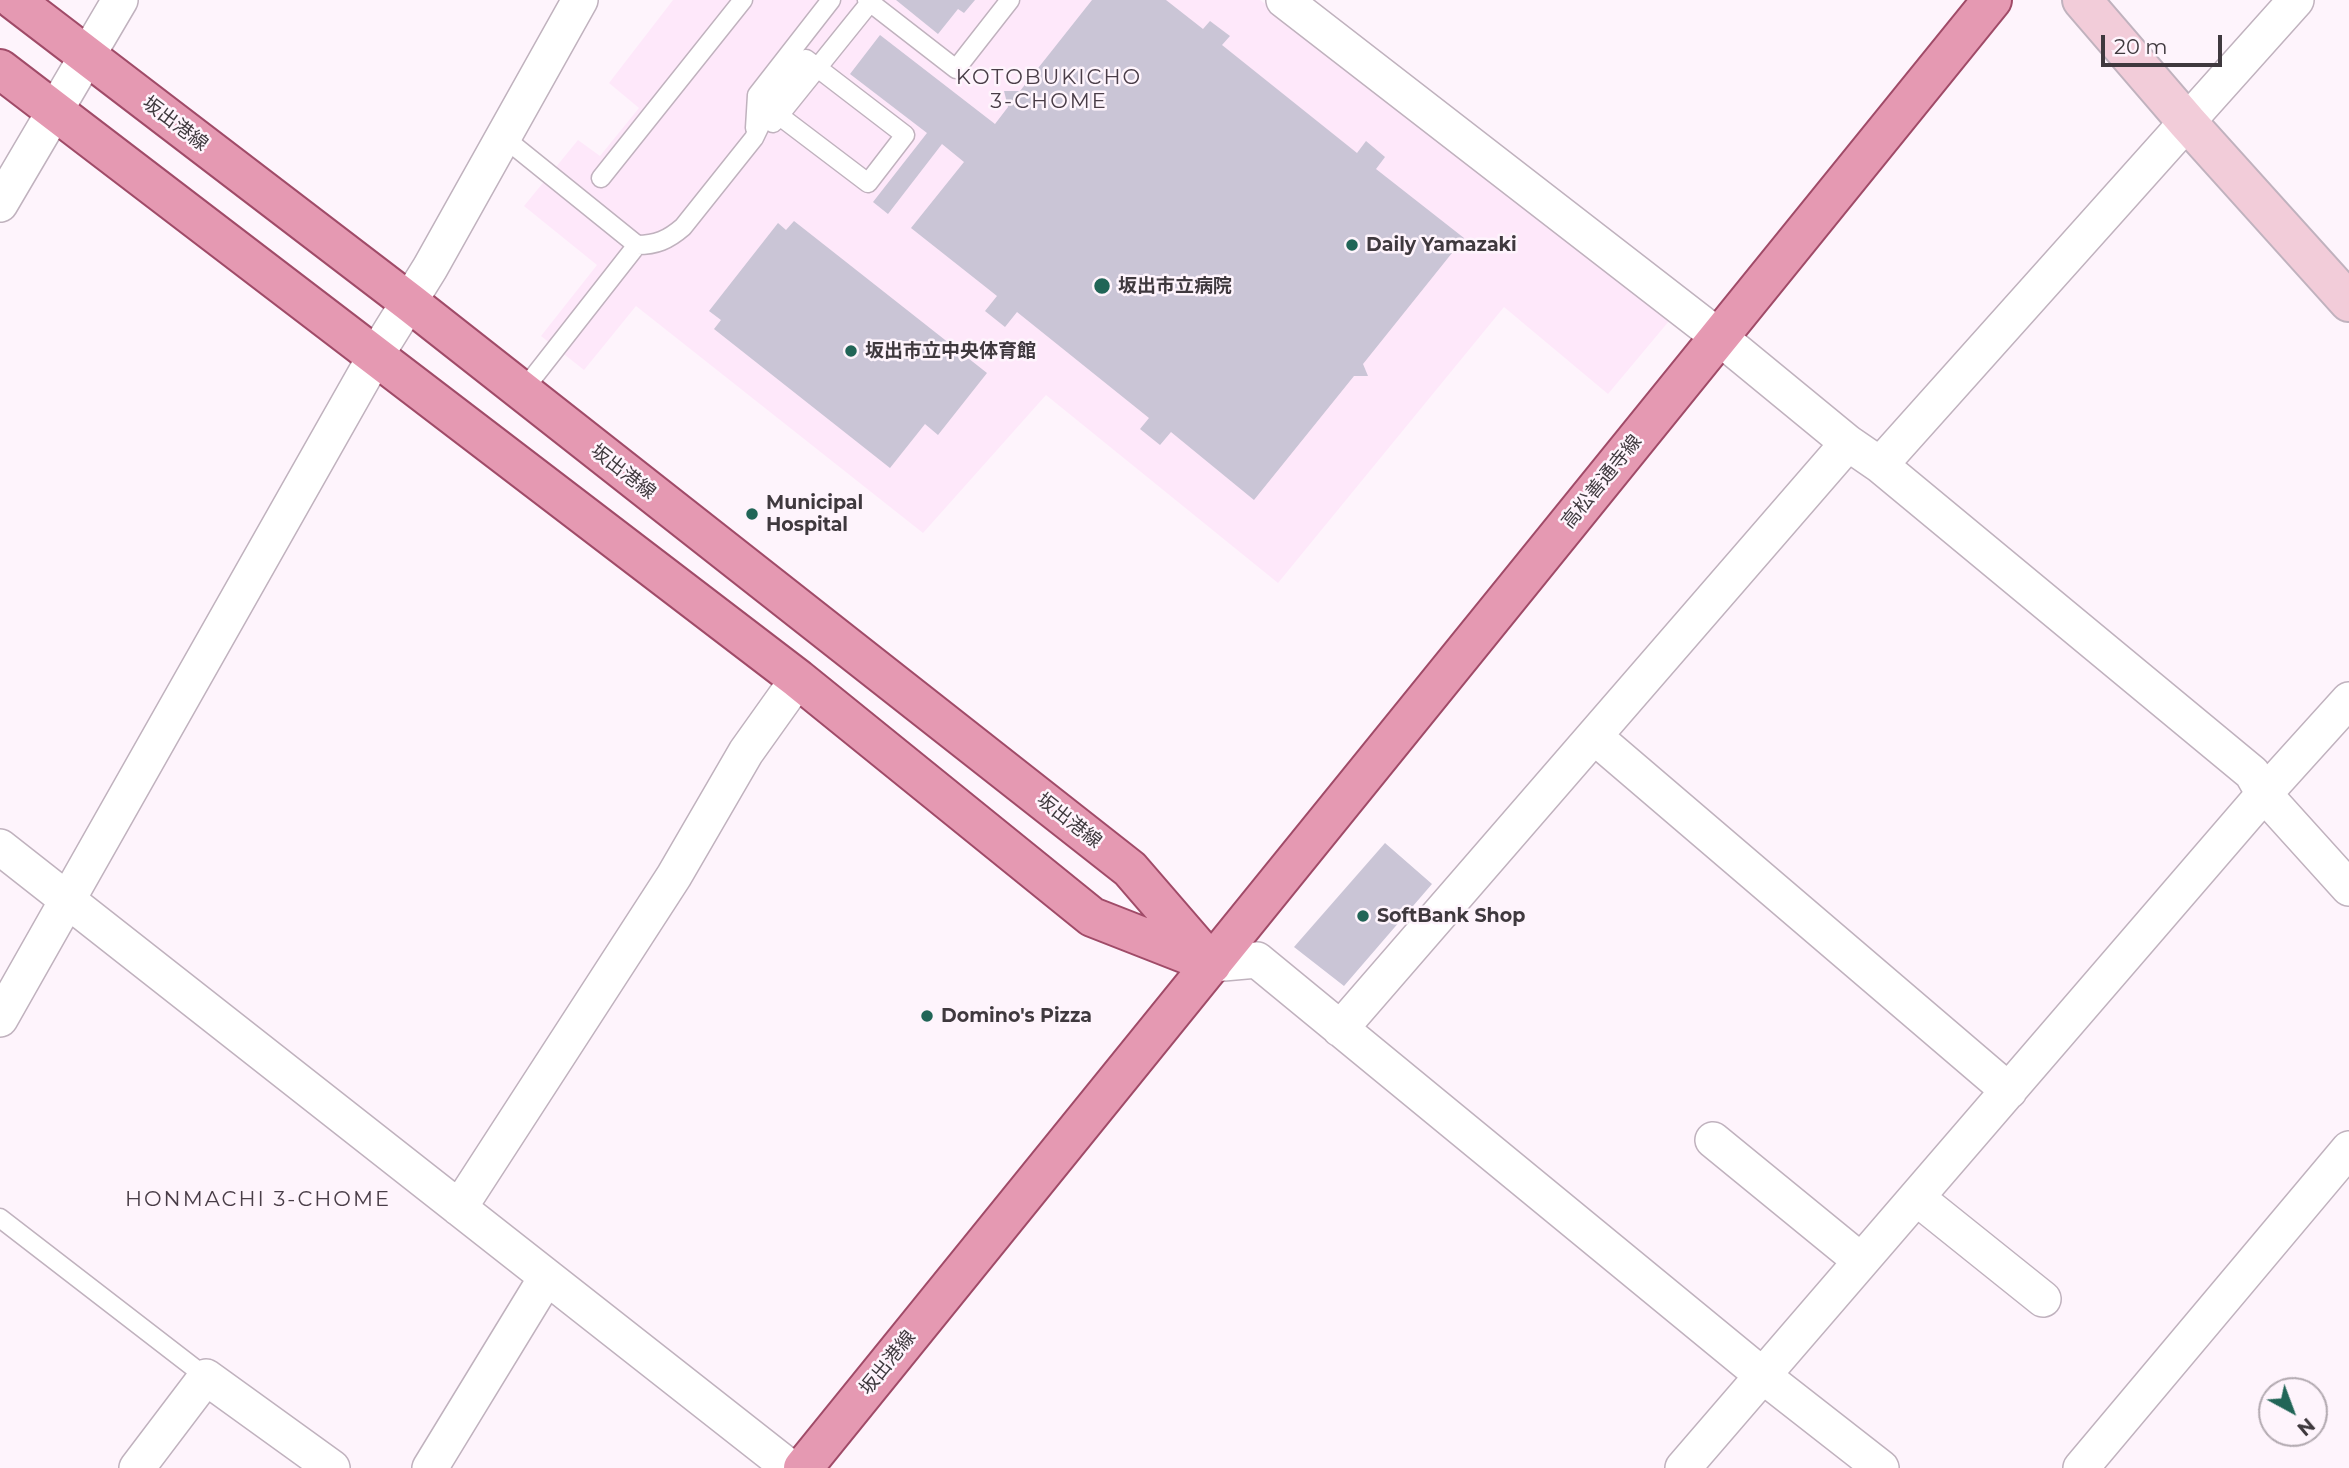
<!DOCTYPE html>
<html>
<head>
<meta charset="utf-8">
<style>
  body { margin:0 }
  #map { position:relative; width:2349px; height:1468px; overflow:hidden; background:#fef4fc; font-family:Montserrat,sans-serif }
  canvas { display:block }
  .north { position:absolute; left:2258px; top:1377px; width:70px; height:70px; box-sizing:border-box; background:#fef4fc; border:2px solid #b2a9b0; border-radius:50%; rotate:139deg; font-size:19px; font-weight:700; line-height:28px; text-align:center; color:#3f393e }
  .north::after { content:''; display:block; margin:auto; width:24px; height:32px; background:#216557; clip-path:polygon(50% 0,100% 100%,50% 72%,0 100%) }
  .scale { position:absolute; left:2101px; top:35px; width:121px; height:32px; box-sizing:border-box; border:4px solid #3f393e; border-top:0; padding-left:9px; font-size:21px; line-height:24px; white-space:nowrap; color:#3f393e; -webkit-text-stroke:5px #fef4fc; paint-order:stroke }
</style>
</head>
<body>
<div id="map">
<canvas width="2349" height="1468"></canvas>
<div class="north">N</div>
<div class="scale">20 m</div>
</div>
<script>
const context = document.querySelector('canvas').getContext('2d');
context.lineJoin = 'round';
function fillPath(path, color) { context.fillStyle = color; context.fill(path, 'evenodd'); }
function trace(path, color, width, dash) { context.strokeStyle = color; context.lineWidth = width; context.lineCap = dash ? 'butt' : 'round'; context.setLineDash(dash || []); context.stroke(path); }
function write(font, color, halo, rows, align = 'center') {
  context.font = font + ' Montserrat,"Noto Sans JP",sans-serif'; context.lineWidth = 5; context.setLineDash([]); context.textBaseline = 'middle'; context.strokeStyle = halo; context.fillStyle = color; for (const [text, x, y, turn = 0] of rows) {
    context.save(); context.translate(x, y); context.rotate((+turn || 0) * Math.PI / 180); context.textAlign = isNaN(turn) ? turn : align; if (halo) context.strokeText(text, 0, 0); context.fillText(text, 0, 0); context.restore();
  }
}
fillPath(new Path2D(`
  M 673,0 L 1260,0 L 1669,321 L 1608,394 L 1504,307 L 1278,583 L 1046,395 L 923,533 L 636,306 L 584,370 L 541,336 L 597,265 L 524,206 L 578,140 L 600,156 L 639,108 L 609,83 Z`), '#fee8fa');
fillPath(new Path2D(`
  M 896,0 L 975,0 L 964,13 L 958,9 L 938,34 Z
  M 1092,0 L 1166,0 L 1203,29 L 1210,21 L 1230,36 L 1222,45 L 1357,153 L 1366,141 L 1385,157 L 1376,169 L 1464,238 L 1363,364 L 1368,376 L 1354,376 L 1254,500 L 1171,432 L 1160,445 L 1140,429 L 1149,418 L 1017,312 L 1005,327 L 985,311 L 997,296 L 911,228 L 964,162 L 942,144 L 888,214 L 873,202 L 927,133 L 850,74 L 880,35 L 995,124 L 1008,107 L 1004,91 L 1020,91 Z
  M 794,221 L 987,373 L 938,435 L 925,424 L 890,468 L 714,329 L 721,320 L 709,311 L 778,223 L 786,230 Z
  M 1385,843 L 1432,884 L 1344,986 L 1294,947 Z`), '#cac5d6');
const lane = new Path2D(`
  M 867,0 L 956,69 L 1010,0
  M 773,123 L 872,0
  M 755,128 L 757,95 L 831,0
  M 502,136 L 637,245 C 656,245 668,240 683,227 L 754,138 L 769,107 L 806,59 L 905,135 L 868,183 L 781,117
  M 601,178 L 743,0
  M 521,393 L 637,245
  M 0,1218 L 206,1377`);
const street = new Path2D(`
  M 1284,0 L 1719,337 L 1848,443 L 1880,465 L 2252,773 L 2264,794 L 2349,888
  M 0,204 L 120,0
  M 1880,465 L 2296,0
  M 1595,737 L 2009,1091
  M 0,847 L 790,1468
  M 1212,964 L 1257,960 L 1762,1375 L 1881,1468
  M 0,1019 L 376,355 L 430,268 L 580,0
  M 1340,1029 L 1848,443
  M 1713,1140 L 1861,1261
  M 1917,1198 L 2043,1299
  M 459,1208 L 674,876 L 746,752 L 798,679
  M 137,1468 L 206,1377 L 332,1468
  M 430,1468 L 546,1278
  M 1683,1468 L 2264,794 L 2349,700
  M 2081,1468 L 2349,1149`);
const secondary = new Path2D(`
  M 2082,0 L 2187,122 L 2349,302`);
const primary = new Path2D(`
  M 14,0 L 409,302 L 1130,869 L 1212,964
  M 0,69 L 798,679 L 1092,917 L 1207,962
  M 803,1468 L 1992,0`);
trace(lane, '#c0b2be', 21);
trace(street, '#c0b2be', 38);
trace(secondary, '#c0b2be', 42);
trace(primary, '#a04b68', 42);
trace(lane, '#fff', 18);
trace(street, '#fff', 35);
trace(secondary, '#f2ccd9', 38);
trace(primary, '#e599b2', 38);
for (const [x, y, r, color] of [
  [1352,245,7,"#216557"],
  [1102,286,9,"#216557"],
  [851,351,7,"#216557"],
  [752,514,7,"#216557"],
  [1363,916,7,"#216557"],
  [927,1016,7,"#216557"]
]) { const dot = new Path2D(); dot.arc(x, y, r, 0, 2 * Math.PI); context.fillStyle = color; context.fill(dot); trace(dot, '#fef4fc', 2.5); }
write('19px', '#3f393e', '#fef4fc', [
  ["坂出港線",175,124,37],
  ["坂出港線",623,472,38],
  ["高松善通寺線",1602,482,-51],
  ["坂出港線",1069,821,38],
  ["坂出港線",888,1363,-51]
]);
write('bold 19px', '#3f393e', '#fef4fc', [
  ["Daily Yamazaki",1366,245],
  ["坂出市立病院",1118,286],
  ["坂出市立中央体育館",865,351],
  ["Municipal",766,503],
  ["Hospital",766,525],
  ["SoftBank Shop",1377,916],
  ["Domino's Pizza",941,1016]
], 'left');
context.letterSpacing = '2px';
write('21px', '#493d47', '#fef4fc', [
  ["KOTOBUKICHO",1049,78],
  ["3-CHOME",1049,102],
  ["HONMACHI 3-CHOME",258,1200]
]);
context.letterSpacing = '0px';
</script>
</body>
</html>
